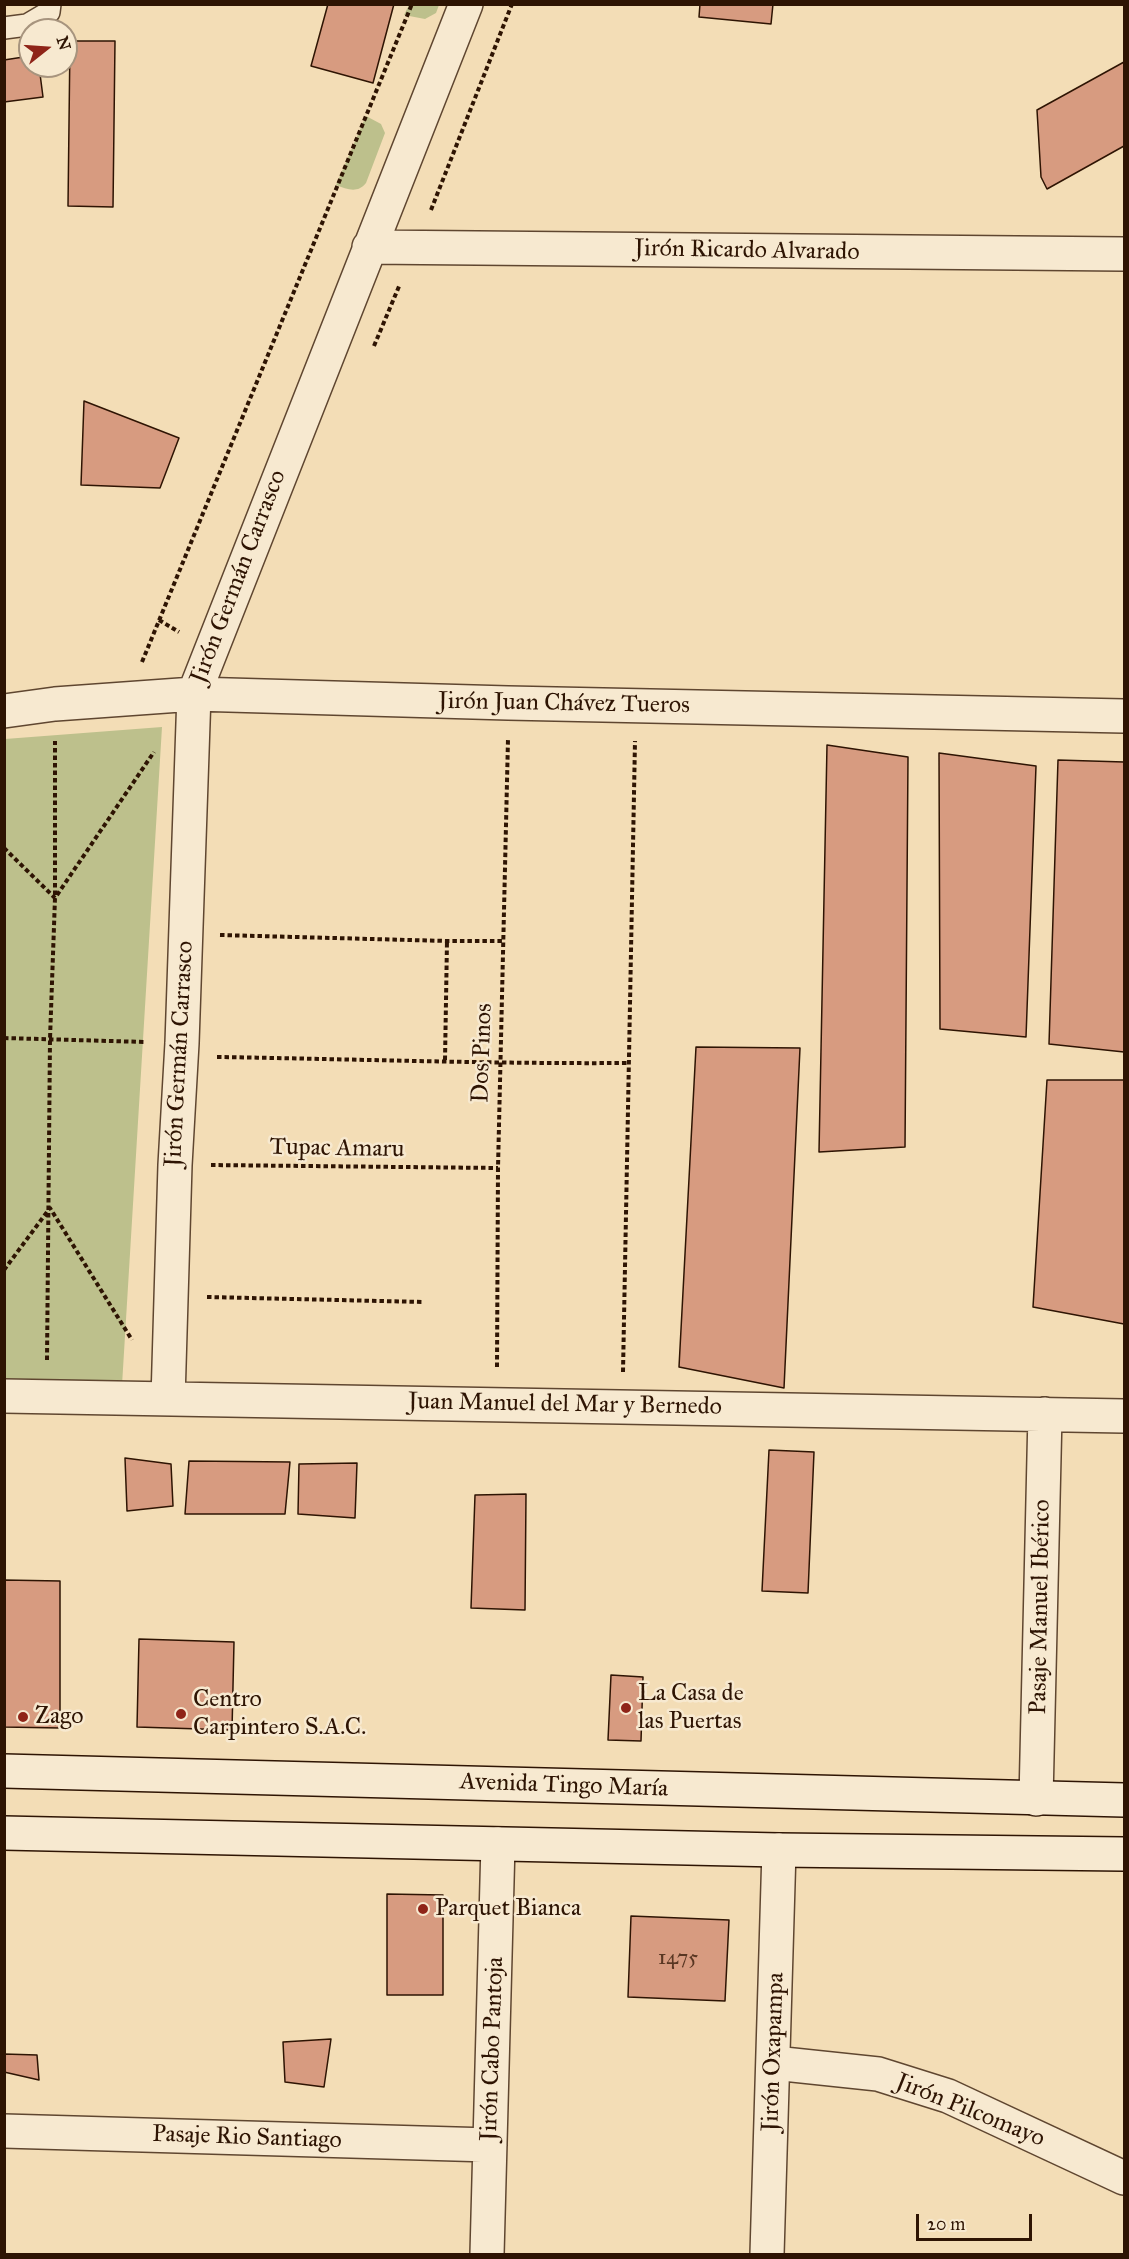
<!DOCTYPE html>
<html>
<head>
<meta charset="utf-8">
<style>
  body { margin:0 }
  #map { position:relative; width:1129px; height:2259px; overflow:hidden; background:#f3ddb6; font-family:"IM FELL Great Primer",serif }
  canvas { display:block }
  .frame { position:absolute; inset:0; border:6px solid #2e1403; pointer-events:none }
  .north { position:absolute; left:18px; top:18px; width:60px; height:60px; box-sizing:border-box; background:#f7e9d0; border:2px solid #a7947e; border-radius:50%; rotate:73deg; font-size:16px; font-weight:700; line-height:24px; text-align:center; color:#2e1403 }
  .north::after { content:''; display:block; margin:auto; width:21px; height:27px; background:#8f2418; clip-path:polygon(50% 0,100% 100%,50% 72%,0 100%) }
  .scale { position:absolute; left:916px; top:2214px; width:116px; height:27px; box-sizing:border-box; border:3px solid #2e1403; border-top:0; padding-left:8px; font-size:18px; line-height:21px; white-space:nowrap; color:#2e1403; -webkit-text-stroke:4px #f7e9d0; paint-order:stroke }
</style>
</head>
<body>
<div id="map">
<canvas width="1129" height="2259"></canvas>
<div class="frame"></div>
<div class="north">N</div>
<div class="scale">20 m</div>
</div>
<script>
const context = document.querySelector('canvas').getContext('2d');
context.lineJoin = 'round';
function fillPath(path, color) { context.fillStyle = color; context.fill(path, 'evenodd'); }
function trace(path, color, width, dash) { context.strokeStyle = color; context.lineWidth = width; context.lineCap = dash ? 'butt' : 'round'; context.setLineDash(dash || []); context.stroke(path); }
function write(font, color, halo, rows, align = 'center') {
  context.font = font + ' "IM FELL Great Primer",serif'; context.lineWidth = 5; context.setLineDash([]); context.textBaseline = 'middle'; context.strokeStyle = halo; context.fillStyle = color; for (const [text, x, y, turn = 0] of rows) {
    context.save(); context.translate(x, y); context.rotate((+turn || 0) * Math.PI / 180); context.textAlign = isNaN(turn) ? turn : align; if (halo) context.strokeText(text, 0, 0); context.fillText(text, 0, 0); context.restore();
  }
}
fillPath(new Path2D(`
  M 409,5 L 409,4 L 439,5 L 436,13 L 425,19 L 404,15 Z
  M 366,116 L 381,124 L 385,133 L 366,183 C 357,194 347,189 336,185 Z
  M 162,727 L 122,1385 L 5,1381 L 5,739 Z`), '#bdc08c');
const building = new Path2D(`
  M 328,4 L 394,4 L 373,83 L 311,66 Z
  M 700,4 L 773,4 L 771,24 L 699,17 Z
  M 70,41 L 115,41 L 113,207 L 68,206 Z
  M 30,56 L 30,66 L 39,66 L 43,97 L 4,102 L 4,60 Z
  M 1124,62 L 1124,146 L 1047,189 L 1041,177 L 1037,110 Z
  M 84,401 L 179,438 L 160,488 L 81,485 Z
  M 827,745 L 908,757 L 905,1147 L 819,1152 Z
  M 939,753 L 1036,766 L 1026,1037 L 940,1029 Z
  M 1058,760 L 1124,762 L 1124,1052 L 1049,1044 Z
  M 696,1047 L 800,1048 L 784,1388 L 679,1367 Z
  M 1047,1080 L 1124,1080 L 1124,1324 L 1033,1307 Z
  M 769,1450 L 814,1452 L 808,1593 L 762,1591 Z
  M 125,1458 L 171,1464 L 173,1506 L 127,1511 Z
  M 189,1461 L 290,1462 L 285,1514 L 185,1514 Z
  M 357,1463 L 355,1518 L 298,1514 L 299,1464 Z
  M 526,1494 L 525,1610 L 471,1608 L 475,1495 Z
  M 4,1580 L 60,1581 L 60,1728 L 4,1727 Z
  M 139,1639 L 234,1642 L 232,1730 L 137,1727 Z
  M 611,1675 L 643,1677 L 641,1741 L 608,1740 Z
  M 387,1894 L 443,1895 L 443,1995 L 387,1995 Z
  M 631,1916 L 729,1920 L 725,2001 L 628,1997 Z
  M 331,2039 L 324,2087 L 285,2082 L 283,2042 Z
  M 4,2054 L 37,2055 L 39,2080 L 4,2072 Z`);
fillPath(building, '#d79b80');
trace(building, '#2e1403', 1.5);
const service = new Path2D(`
  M 4,28 L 27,25 L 49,12 L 50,4`);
const minor = new Path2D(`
  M 369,247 L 1124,254
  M 4,711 L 55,704 L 194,694 L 508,703 L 1124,716
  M 4,1396 L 1124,1416
  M 168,1399 L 175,1165 L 182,1043 L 194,694 L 466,4
  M 1036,1799 L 1045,1414
  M 774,2063 L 878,2074 L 948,2096 L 1124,2178
  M 4,2131 L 490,2145
  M 487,2254 L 498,1844
  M 767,2254 L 779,1850`);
const secondary = new Path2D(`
  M 4,1771 L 1124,1800
  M 4,1833 L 779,1850 L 1124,1854`);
trace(service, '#5f4630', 24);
trace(minor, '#5f4630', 36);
trace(secondary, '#2e1403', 36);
trace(new Path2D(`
  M 431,210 L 512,4
  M 374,346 L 400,284
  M 159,620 L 179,632
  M 142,662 L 412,4
  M 4,848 L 55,898 L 154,752
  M 220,935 L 447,941 L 504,941
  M 4,1038 L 145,1042
  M 217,1057 C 354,1059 491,1064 628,1063
  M 445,1060 L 447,941
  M 211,1165 L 498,1168
  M 4,1270 L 50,1208 L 132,1340
  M 207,1297 L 424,1302
  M 47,1360 L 50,1039 L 55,898 L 55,741
  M 497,1367 L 498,1168 L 508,739
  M 623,1372 L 635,741`), '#2e1403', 4, [4.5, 3]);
trace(service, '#f7e9d0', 21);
trace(minor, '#f7e9d0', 33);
trace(secondary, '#f7e9d0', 33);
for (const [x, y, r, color] of [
  [626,1708,6,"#8f2418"],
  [181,1714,6,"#8f2418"],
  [23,1717,6,"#8f2418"],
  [423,1909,6,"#8f2418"]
]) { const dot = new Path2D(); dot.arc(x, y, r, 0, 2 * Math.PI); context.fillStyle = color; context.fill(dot); trace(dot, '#f7e9d0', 2); }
write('21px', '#583622', null, [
  ["1475",678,1959]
]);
write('24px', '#2e1403', '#f7e9d0', [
  ["Jirón Ricardo Alvarado",747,251,1],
  ["Jirón Germán Carrasco",239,577,-69],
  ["Jirón Juan Chávez Tueros",564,704,1],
  ["Dos Pinos",483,1053,-88],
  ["Jirón Germán Carrasco",180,1054,-87],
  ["Tupac Amaru",337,1149,1],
  ["Juan Manuel del Mar y Bernedo",565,1405,1],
  ["Pasaje Manuel Ibérico",1041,1607,-89],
  ["Avenida Tingo María",564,1786,2],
  ["Jirón Cabo Pantoja",493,2049,-88],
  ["Jirón Oxapampa",774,2052,-88],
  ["Jirón Pilcomayo",970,2111,22],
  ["Pasaje Rio Santiago",247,2138,2]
]);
write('24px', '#2e1403', '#f7e9d0', [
  ["La Casa de",638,1694],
  ["las Puertas",638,1722],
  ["Centro",193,1700],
  ["Carpintero S.A.C.",193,1728],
  ["Zago",35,1717],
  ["Parquet Bianca",435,1909]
], 'left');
</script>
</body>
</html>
